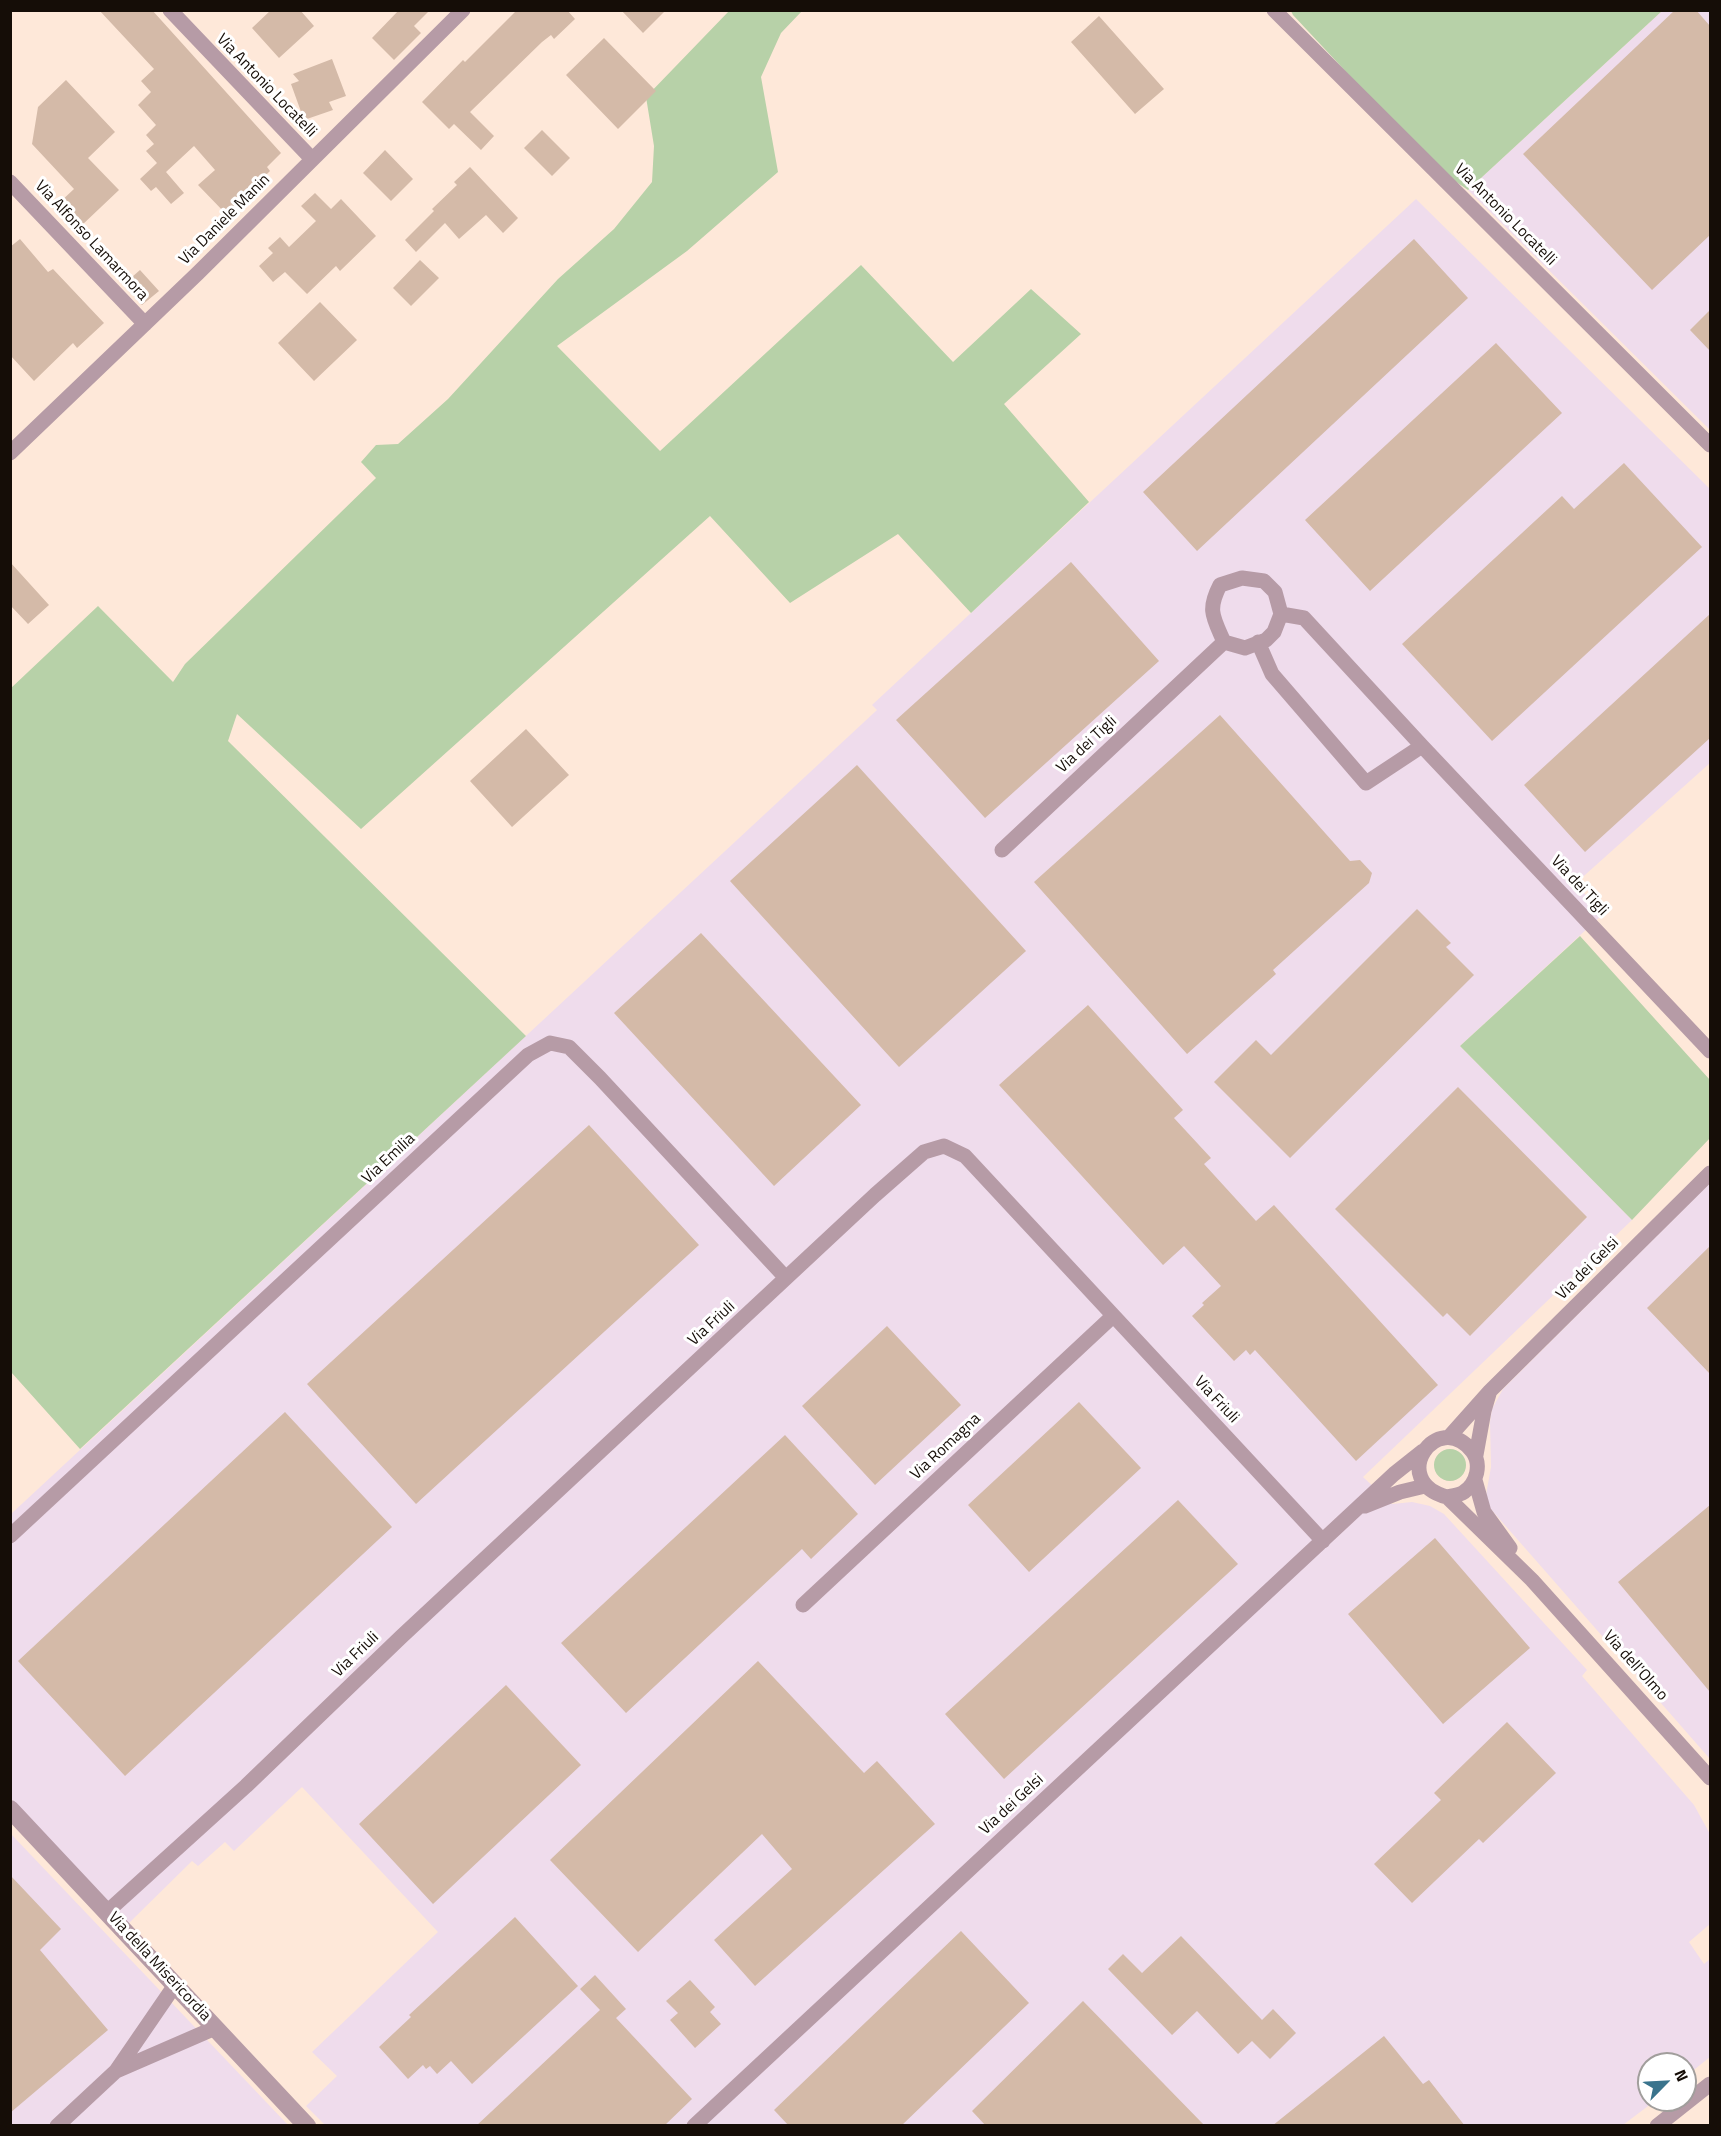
<!DOCTYPE html>
<html>
<head>
<meta charset="utf-8">
<style>
  body { margin:0 }
  #map { position:relative; width:1721px; height:2136px; overflow:hidden; background:#fee8d9; font-family:"Titillium Web",sans-serif }
  canvas { display:block }
  .frame { position:absolute; inset:0; border:12px solid #150d07; pointer-events:none }
  .north { position:absolute; left:1637px; top:2052px; width:60px; height:60px; box-sizing:border-box; background:#fff; border:2px solid #a19e9c; border-radius:50%; rotate:66deg; font-size:16px; font-weight:700; line-height:24px; text-align:center; color:#150d07 }
  .north::after { content:''; display:block; margin:auto; width:21px; height:27px; background:#3a748d; clip-path:polygon(50% 0,100% 100%,50% 72%,0 100%) }
</style>
</head>
<body>
<div id="map">
<canvas width="1721" height="2136"></canvas>
<div class="frame"></div>
<div class="north">N</div>
</div>
<script>
const context = document.querySelector('canvas').getContext('2d');
context.lineJoin = 'round';
function fillPath(path, color) { context.fillStyle = color; context.fill(path, 'evenodd'); }
function trace(path, color, width, dash) { context.strokeStyle = color; context.lineWidth = width; context.lineCap = dash ? 'butt' : 'round'; context.setLineDash(dash || []); context.stroke(path); }
function write(font, color, halo, rows, align = 'center') {
  context.font = font + ' "Titillium Web",sans-serif'; context.lineWidth = 6; context.setLineDash([]); context.textBaseline = 'middle'; context.strokeStyle = halo; context.fillStyle = color; for (const [text, x, y, turn = 0] of rows) {
    context.save(); context.translate(x, y); context.rotate((+turn || 0) * Math.PI / 180); context.textAlign = isNaN(turn) ? turn : align; if (halo) context.strokeText(text, 0, 0); context.fillText(text, 0, 0); context.restore();
  }
}
fillPath(new Path2D(`
  M 1662,11 L 1710,11 L 1710,430 L 1468,190 Z
  M 1416,199 L 1710,489 L 1710,763 L 1576,883 L 1602,915 L 1460,1046 L 1632,1220 L 1363,1477 L 1392,1504 L 1412,1502 L 1430,1506 L 1444,1514 L 1587,1670 L 1582,1676 L 1694,1805 L 1710,1834 L 1710,1924 L 1689,1942 L 1704,1964 L 1710,1959 L 1710,2057 L 1685,2077 L 1685,2064 L 1649,2064 L 1649,2100 L 1656,2100 L 1623,2125 L 325,2125 L 306,2106 L 337,2076 L 312,2052 L 438,1932 L 302,1787 L 234,1851 L 225,1842 L 198,1866 L 192,1861 L 128,1924 L 11,1799 L 11,1514 L 877,710 L 872,705 Z
  M 1710,1183 L 1710,1759 L 1489,1507 L 1486,1495 L 1491,1467 L 1490,1422 L 1492,1409 L 1503,1389 Z
  M 11,1834 L 288,2125 L 11,2125 Z`), '#efdcec');
fillPath(new Path2D(`
  M 1645,10 L 1662,11 L 1468,190 L 1436,168 L 1293,15 L 1291,11 Z
  M 729,11 L 802,11 L 781,33 L 761,77 L 778,172 L 687,251 L 557,346 L 660,451 L 861,265 L 953,362 L 1031,289 L 1081,334 L 1004,404 L 1089,502 L 971,613 L 898,534 L 790,603 L 710,516 L 361,829 L 237,714 L 228,741 L 526,1036 L 80,1449 L 11,1372 L 10,689 L 98,606 L 173,682 L 185,664 L 376,478 L 361,462 L 376,445 L 398,444 L 448,399 L 558,279 L 614,229 L 652,182 L 654,146 L 646,97 Z
  M 1580,936 L 1710,1080 L 1710,1138 L 1632,1220 L 1460,1046 Z
  M1434 1465a16 16 0 1 1 32 0a16 16 0 1 1-32 0Z`), '#b7d1a8');
fillPath(new Path2D(`
  M 99,10 L 152,10 L 281,153 L 267,167 L 270,171 L 226,214 L 198,185 L 215,170 L 194,146 L 166,172 L 184,193 L 171,204 L 156,187 L 151,191 L 140,179 L 157,163 L 146,151 L 154,144 L 146,135 L 156,125 L 138,105 L 151,92 L 141,81 L 154,69 Z
  M 271,10 L 300,10 L 314,26 L 279,58 L 252,28 Z
  M 399,10 L 430,10 L 414,26 L 421,33 L 394,60 L 372,38 Z
  M 517,10 L 567,10 L 575,19 L 554,39 L 551,35 L 542,42 L 470,112 L 494,136 L 481,150 L 454,124 L 449,129 L 422,102 L 463,60 L 465,62 Z
  M 621,10 L 666,10 L 643,33 Z
  M 1675,10 L 1696,10 L 1710,26 L 1710,235 L 1652,290 L 1523,154 Z
  M 1099,16 L 1164,89 L 1135,114 L 1071,42 Z
  M 604,38 L 656,91 L 618,129 L 566,75 Z
  M 332,59 L 346,96 L 329,102 L 333,110 L 304,120 L 291,84 L 299,81 L 293,74 Z
  M 66,80 L 115,132 L 88,158 L 119,190 L 81,226 L 59,203 L 74,189 L 32,144 L 38,107 Z
  M 542,130 L 570,158 L 552,176 L 524,148 Z
  M 385,150 L 413,179 L 391,201 L 363,173 Z
  M 470,167 L 518,218 L 503,233 L 486,215 L 459,239 L 445,223 L 416,252 L 405,240 L 434,211 L 432,209 L 457,185 L 454,182 Z
  M 315,193 L 331,209 L 341,199 L 376,236 L 340,271 L 336,266 L 307,294 L 285,272 L 273,282 L 259,266 L 273,253 L 268,248 L 280,237 L 289,247 L 316,221 L 301,206 Z
  M 20,239 L 48,272 L 53,269 L 104,323 L 77,348 L 73,343 L 34,381 L 10,355 L 10,247 Z
  M 1414,239 L 1468,298 L 1197,551 L 1143,492 Z
  M 420,260 L 439,278 L 411,306 L 393,288 Z
  M 140,270 L 159,291 L 142,305 L 124,284 Z
  M 320,302 L 357,340 L 314,381 L 278,343 Z
  M 1710,310 L 1710,351 L 1690,330 Z
  M 1496,343 L 1562,413 L 1370,591 L 1305,520 Z
  M 1624,463 L 1702,547 L 1492,741 L 1402,644 L 1562,496 L 1574,509 Z
  M 10,562 L 49,605 L 28,624 L 10,605 Z
  M 1071,562 L 1159,661 L 985,818 L 896,720 Z
  M 1710,614 L 1710,738 L 1585,852 L 1524,785 Z
  M 1220,715 L 1350,861 L 1360,860 L 1372,873 L 1369,883 L 1273,970 L 1276,974 L 1187,1054 L 1034,882 Z
  M 526,729 L 569,775 L 512,827 L 470,781 Z
  M 857,765 L 1026,951 L 899,1067 L 730,881 Z
  M 1417,909 L 1451,943 L 1446,947 L 1474,975 L 1290,1158 L 1214,1082 L 1256,1040 L 1271,1055 Z
  M 701,933 L 861,1105 L 774,1186 L 614,1013 Z
  M 1088,1005 L 1183,1110 L 1174,1118 L 1211,1158 L 1204,1164 L 1256,1221 L 1274,1205 L 1438,1385 L 1356,1461 L 1255,1350 L 1250,1355 L 1246,1350 L 1234,1361 L 1192,1316 L 1204,1305 L 1202,1303 L 1221,1286 L 1184,1246 L 1163,1265 L 999,1085 Z
  M 1458,1087 L 1587,1217 L 1470,1336 L 1447,1313 L 1443,1317 L 1335,1209 Z
  M 589,1125 L 699,1245 L 416,1504 L 307,1384 Z
  M 1710,1246 L 1710,1374 L 1647,1308 Z
  M 887,1326 L 961,1405 L 875,1485 L 802,1406 Z
  M 1079,1402 L 1141,1468 L 1029,1572 L 968,1505 Z
  M 285,1412 L 392,1527 L 125,1776 L 18,1661 Z
  M 785,1435 L 858,1514 L 811,1559 L 802,1549 L 626,1713 L 561,1643 Z
  M 1178,1500 L 1238,1564 L 1004,1779 L 945,1714 Z
  M 1710,1505 L 1710,1692 L 1618,1582 Z
  M 1435,1538 L 1530,1648 L 1443,1724 L 1348,1614 Z
  M 758,1661 L 864,1773 L 877,1761 L 935,1824 L 755,1986 L 714,1940 L 792,1869 L 762,1834 L 638,1952 L 550,1860 Z
  M 506,1685 L 581,1765 L 433,1904 L 359,1824 Z
  M 1507,1722 L 1556,1773 L 1483,1843 L 1479,1839 L 1412,1903 L 1374,1864 L 1441,1800 L 1434,1793 Z
  M 10,1875 L 61,1929 L 40,1950 L 108,2030 L 10,2113 Z
  M 515,1917 L 578,1986 L 472,2084 L 451,2061 L 437,2074 L 430,2066 L 426,2069 L 423,2065 L 408,2079 L 379,2047 L 411,2017 L 409,2015 Z
  M 961,1931 L 1029,2003 L 901,2126 L 789,2126 L 774,2110 Z
  M 1181,1936 L 1262,2020 L 1273,2009 L 1296,2033 L 1270,2059 L 1252,2041 L 1238,2054 L 1197,2011 L 1172,2035 L 1108,1969 L 1123,1954 L 1142,1973 Z
  M 595,1975 L 626,2009 L 616,2018 L 692,2099 L 664,2126 L 476,2126 L 600,2010 L 580,1989 Z
  M 690,1980 L 715,2007 L 710,2012 L 721,2024 L 695,2048 L 670,2020 L 678,2013 L 666,2001 Z
  M 1083,2001 L 1205,2126 L 986,2126 L 972,2111 Z
  M 1384,2036 L 1423,2084 L 1429,2080 L 1465,2126 L 1272,2126 Z`), '#d4baa8');
trace(new Path2D(`
  M 170,10 L 312,159
  M 1274,10 L 1710,445
  M 10,182 L 145,324
  M 10,453 L 198,273 L 463,10
  M 1242,578 L 1264,581 L 1275,592 L 1281,614 L 1274,632 L 1266,640 L 1245,648 L 1224,642 C 1213,617 1207,610 1220,585 Z
  M 1281,614 L 1304,618 L 1422,746 L 1710,1051
  M 1258,642 L 1272,674 L 1366,783 L 1422,746
  M 1002,850 L 1224,642
  M 1449,1437 L 1490,1391 L 1710,1173
  M 1476,1455 L 1484,1411 L 1489,1394
  M 1475,1480 L 1484,1512 L 1510,1548
  M 1447,1497 C 1452,1496 1460,1495 1464,1492 C 1477,1483 1482,1464 1472,1451 C 1437,1408 1387,1481 1447,1497 L 1532,1580 L 1710,1778
  M 1365,1506 L 1400,1492 L 1425,1486
  M 10,1536 L 528,1055 L 550,1043 L 569,1047 L 600,1078 L 786,1278
  M 803,1605 L 1113,1316
  M 108,1911 L 246,1786 L 401,1637 L 875,1195 L 924,1152 L 944,1146 L 965,1156 L 1323,1541
  M 116,2071 L 215,2028
  M 57,2126 L 116,2071 L 175,1985
  M 694,2126 L 1394,1474 L 1423,1451
  M 1657,2126 L 1710,2084`), '#b69ba6', 15);
trace(new Path2D(`
  M 10,1809 L 307,2126`), '#b69ba6', 18);
write('16px', '#150d07', '#fff', [
  ["Via Antonio Locatelli",266,86,46],
  ["Via Antonio Locatelli",1505,215,45],
  ["Via Daniele Manin",225,220,-45],
  ["Via Alfonso Lamarmora",91,241,47],
  ["Via dei Tigli",1087,745,-43],
  ["Via dei Tigli",1579,886,47],
  ["Via Emilia",389,1159,-43],
  ["Via dei Gelsi",1588,1269,-45],
  ["Via Friuli",712,1324,-43],
  ["Via Friuli",1216,1400,47],
  ["Via Romagna",946,1447,-43],
  ["Via Friuli",356,1655,-44],
  ["Via dell'Olmo",1635,1666,48],
  ["Via dei Gelsi",1012,1805,-43],
  ["Via della Misericordia",159,1967,47]
]);
</script>
</body>
</html>
